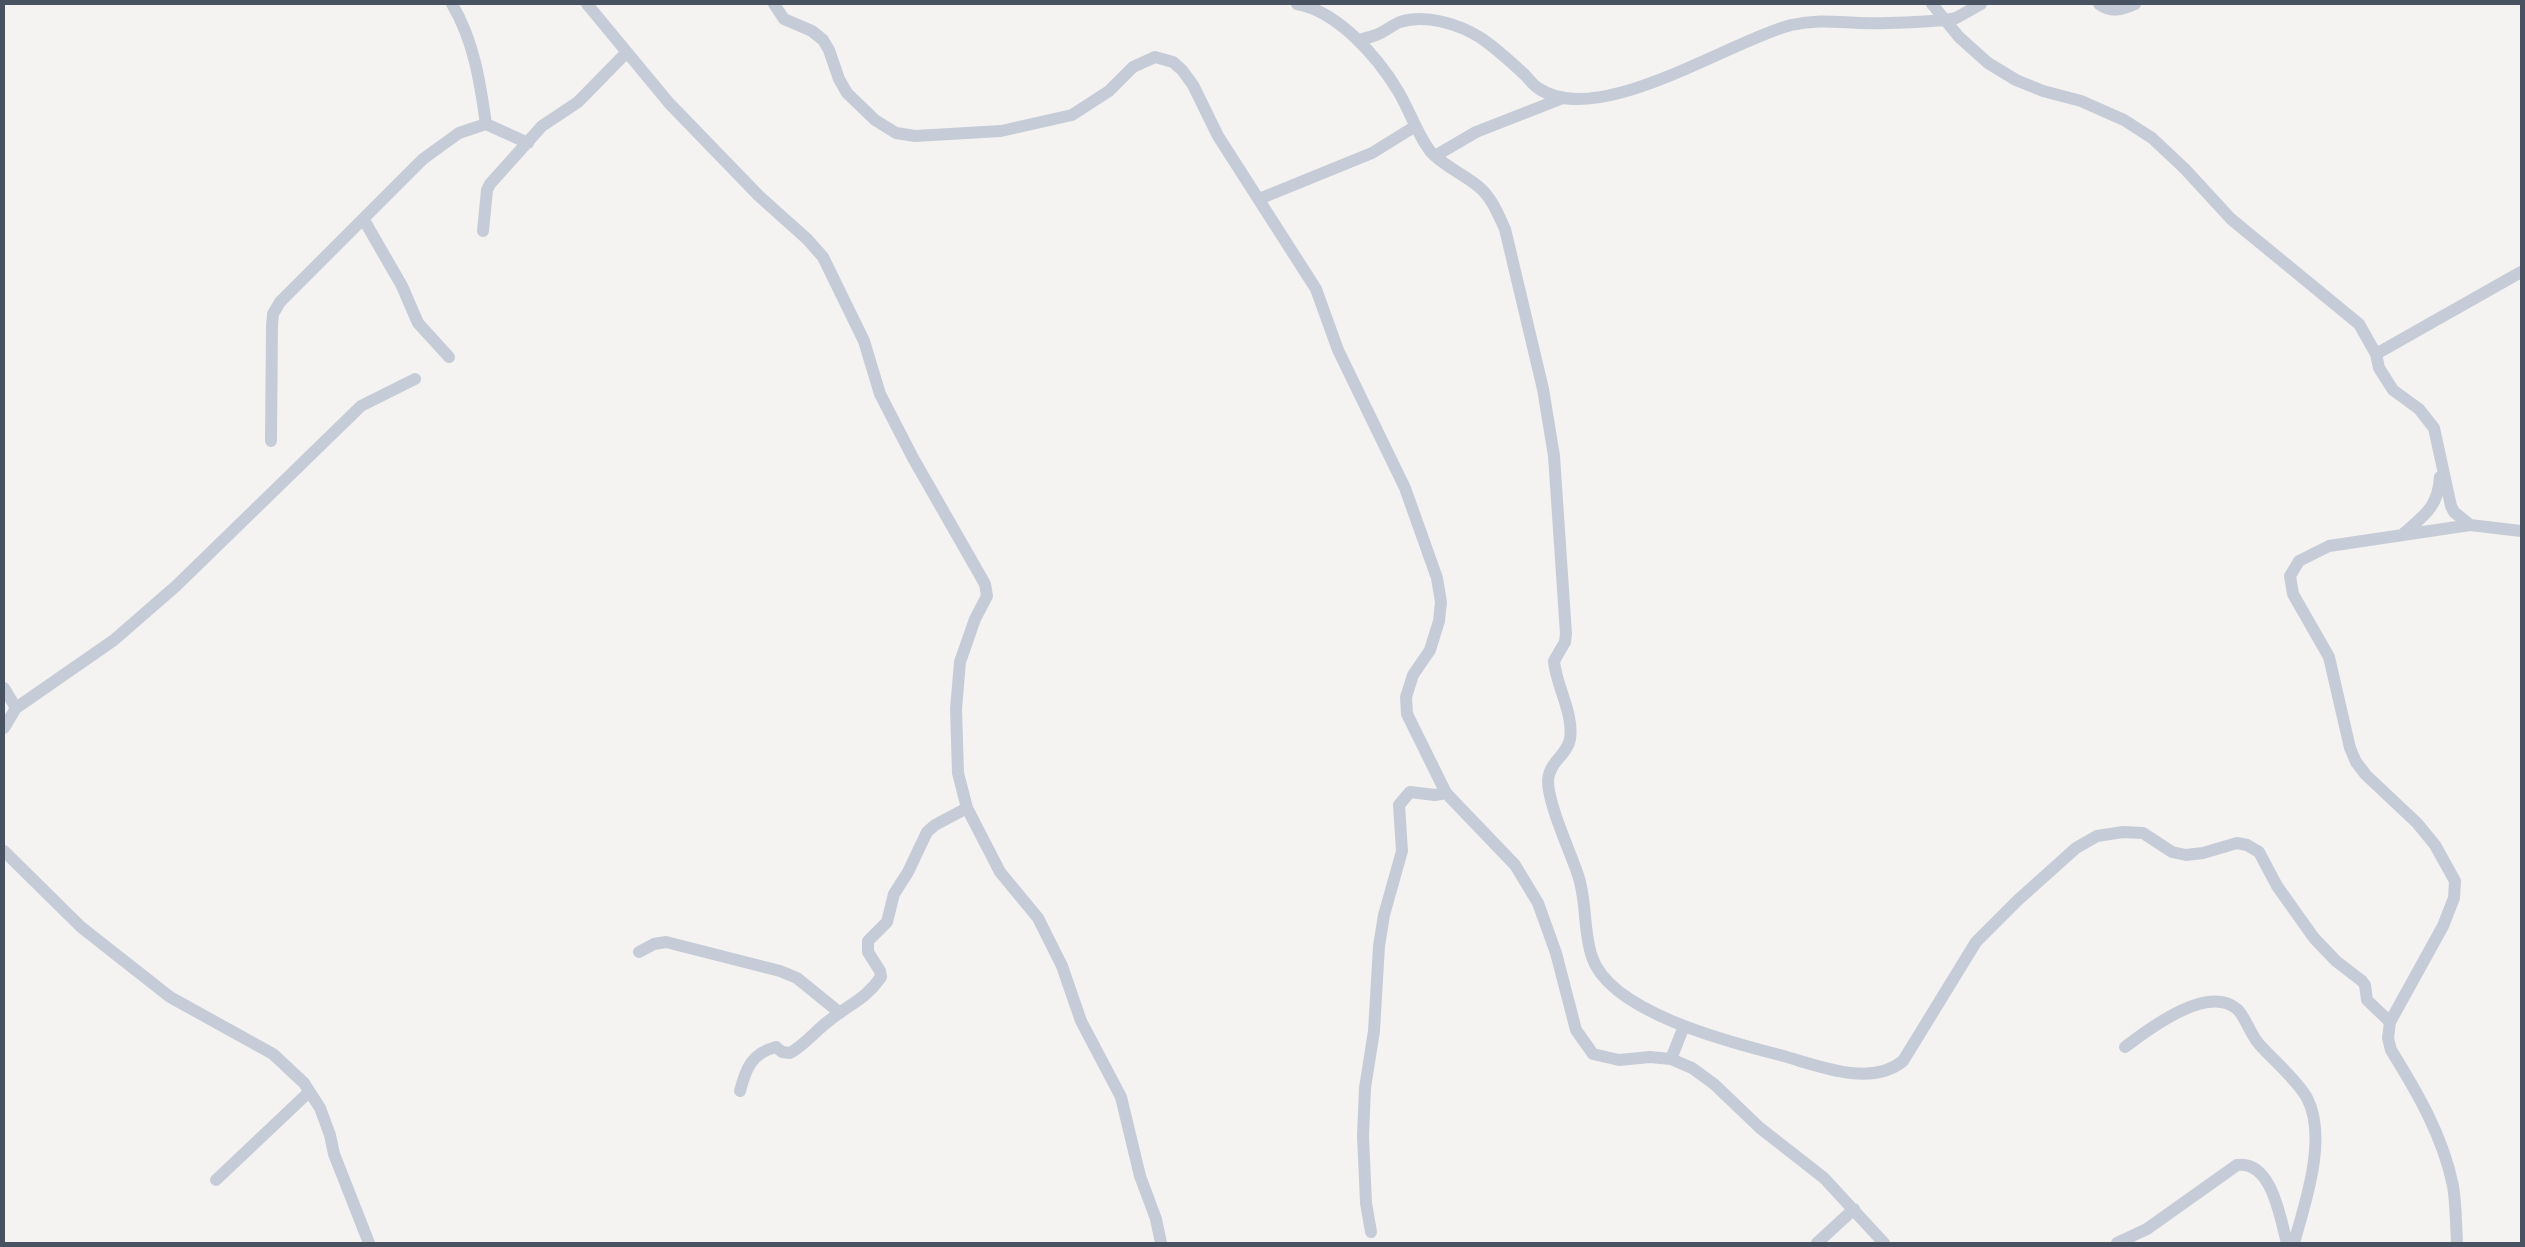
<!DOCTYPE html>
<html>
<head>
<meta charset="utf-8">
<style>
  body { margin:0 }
  #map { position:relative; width:2525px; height:1247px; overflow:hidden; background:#f5f3f2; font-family:"Work Sans",sans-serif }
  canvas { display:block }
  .frame { position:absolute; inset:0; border:5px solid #495261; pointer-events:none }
</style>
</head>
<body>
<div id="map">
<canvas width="2525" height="1247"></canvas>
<div class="frame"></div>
</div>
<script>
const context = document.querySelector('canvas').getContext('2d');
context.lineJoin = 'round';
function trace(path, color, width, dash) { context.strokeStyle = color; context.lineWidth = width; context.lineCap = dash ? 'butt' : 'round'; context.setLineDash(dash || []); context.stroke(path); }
trace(new Path2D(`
  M 452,4 C 474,41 480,82 486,124
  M 587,4 L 669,103 L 759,196 L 807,239 L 823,257 L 864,341 L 880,394 L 913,458 L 985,584 L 987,596 L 975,619 L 960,662 L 956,709 L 958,773 L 967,808 L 1000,872 L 1038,918 L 1062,966 L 1081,1021 L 1121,1097 L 1140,1176 L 1156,1219 L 1161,1243
  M 774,4 L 784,19 L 812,31 L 823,40 L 829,50 L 839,79 L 847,93 L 875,120 L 896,133 L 915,136 L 1001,131 L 1072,115 L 1109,91 L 1133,67 L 1155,57 L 1173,62 L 1182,70 L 1193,85 L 1218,136 L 1316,289 L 1338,350 L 1405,488 L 1437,578 L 1441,602 L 1439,621 L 1430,650 L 1413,675 L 1406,697 L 1407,714 L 1446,793 L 1515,865 L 1538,903 L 1556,953 L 1576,1030 L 1593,1054 L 1619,1060 L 1650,1057 L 1671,1059 L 1692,1068 L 1714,1084 L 1760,1128 L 1824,1178 L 1884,1243
  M 1297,4 C 1337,11 1377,56 1398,91 C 1410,111 1416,132 1430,151 C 1443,166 1464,174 1479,187 C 1492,198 1498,214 1505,229 L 1543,389 L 1554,456 L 1566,634 L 1565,642 L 1554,661 C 1556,686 1574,713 1570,739 C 1567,756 1549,761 1548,781 C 1548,804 1570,851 1578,875 C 1587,901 1583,931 1592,957 C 1610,1012 1729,1042 1780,1055 C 1817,1065 1870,1088 1903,1061 L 1976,942 L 2018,900 L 2076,848 L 2097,836 L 2123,832 L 2143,833 L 2172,852 L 2186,855 L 2203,853 L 2237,843 L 2247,845 L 2259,852 L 2277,886 L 2314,938 L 2336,961 L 2362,981 L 2365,985 L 2367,1000 L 2390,1022
  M 1932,4 L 1959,37 L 1988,63 L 2016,80 L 2043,91 L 2081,101 L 2124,120 L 2152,138 L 2185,169 L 2231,219 L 2359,324 L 2376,354 L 2379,368 L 2393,390 L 2419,409 L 2434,428 L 2451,506 L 2454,512 L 2470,525
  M 2099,4 C 2112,13 2121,10 2135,4
  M 1358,40 C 1364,39 1370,37 1376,35 C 1385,32 1392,25 1400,22 C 1426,14 1459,24 1481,38 C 1497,49 1511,62 1525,75 C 1529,79 1533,85 1538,88 C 1597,130 1729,41 1791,25 C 1819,19 1835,22 1862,23 C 1890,24 1918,22 1946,20 L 1956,18 L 1981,4
  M 1435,156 L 1476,132 L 1563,98
  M 1259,199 L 1372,153 L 1414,127
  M 364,220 L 402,286 L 418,323 L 449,357
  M 483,231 L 487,190 L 490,184 L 542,126 L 578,102 L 626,53
  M 2376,354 L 2521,272
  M 271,441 L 272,325 L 273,314 L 280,302 L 423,159 L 459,133 L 486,124 L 528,143
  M 2403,534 C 2425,515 2438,507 2440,477
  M 4,688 L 16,708 L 4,728
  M 16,708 L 114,640 L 176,586 L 361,406 L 415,379
  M 4,851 L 81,927 L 170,997 L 273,1054 L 304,1083 L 320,1108 L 330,1135 L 334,1154 L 369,1243
  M 639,952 L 654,944 L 666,942 L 780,971 L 797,978 L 840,1013
  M 2125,1047 C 2149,1029 2207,984 2237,1009 C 2245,1016 2250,1034 2259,1044 C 2273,1060 2297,1080 2307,1098 C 2328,1138 2305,1203 2294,1243
  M 1671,1059 L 1684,1026
  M 740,1091 C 746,1068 752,1053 776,1047 L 782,1052 L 790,1053 C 806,1044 816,1030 830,1020 C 850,1004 866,999 881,977 L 880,971 L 868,952 L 868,941 L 887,922 L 894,894 L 908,872 L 927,832 L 935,825 L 967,808
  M 216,1180 L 309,1092
  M 1371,1232 L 1366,1203 L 1363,1136 L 1365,1088 L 1374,1031 L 1379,946 L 1384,915 L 1402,851 L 1399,805 L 1410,792 L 1435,795 L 1446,793
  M 1817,1243 L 1854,1209
  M 2117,1243 L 2147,1229 L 2237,1165 C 2272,1160 2280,1218 2287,1243
  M 2457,1243 C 2456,1224 2456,1204 2453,1186 C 2443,1136 2417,1092 2391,1050 L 2388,1038 L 2390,1022 L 2443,926 L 2454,898 L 2455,881 L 2435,845 L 2417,823 L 2366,775 L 2356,762 L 2350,748 L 2329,657 L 2293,594 L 2290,576 L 2299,561 L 2329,546 L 2470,525 L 2521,531`), '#c6ccd7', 12);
</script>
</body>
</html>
